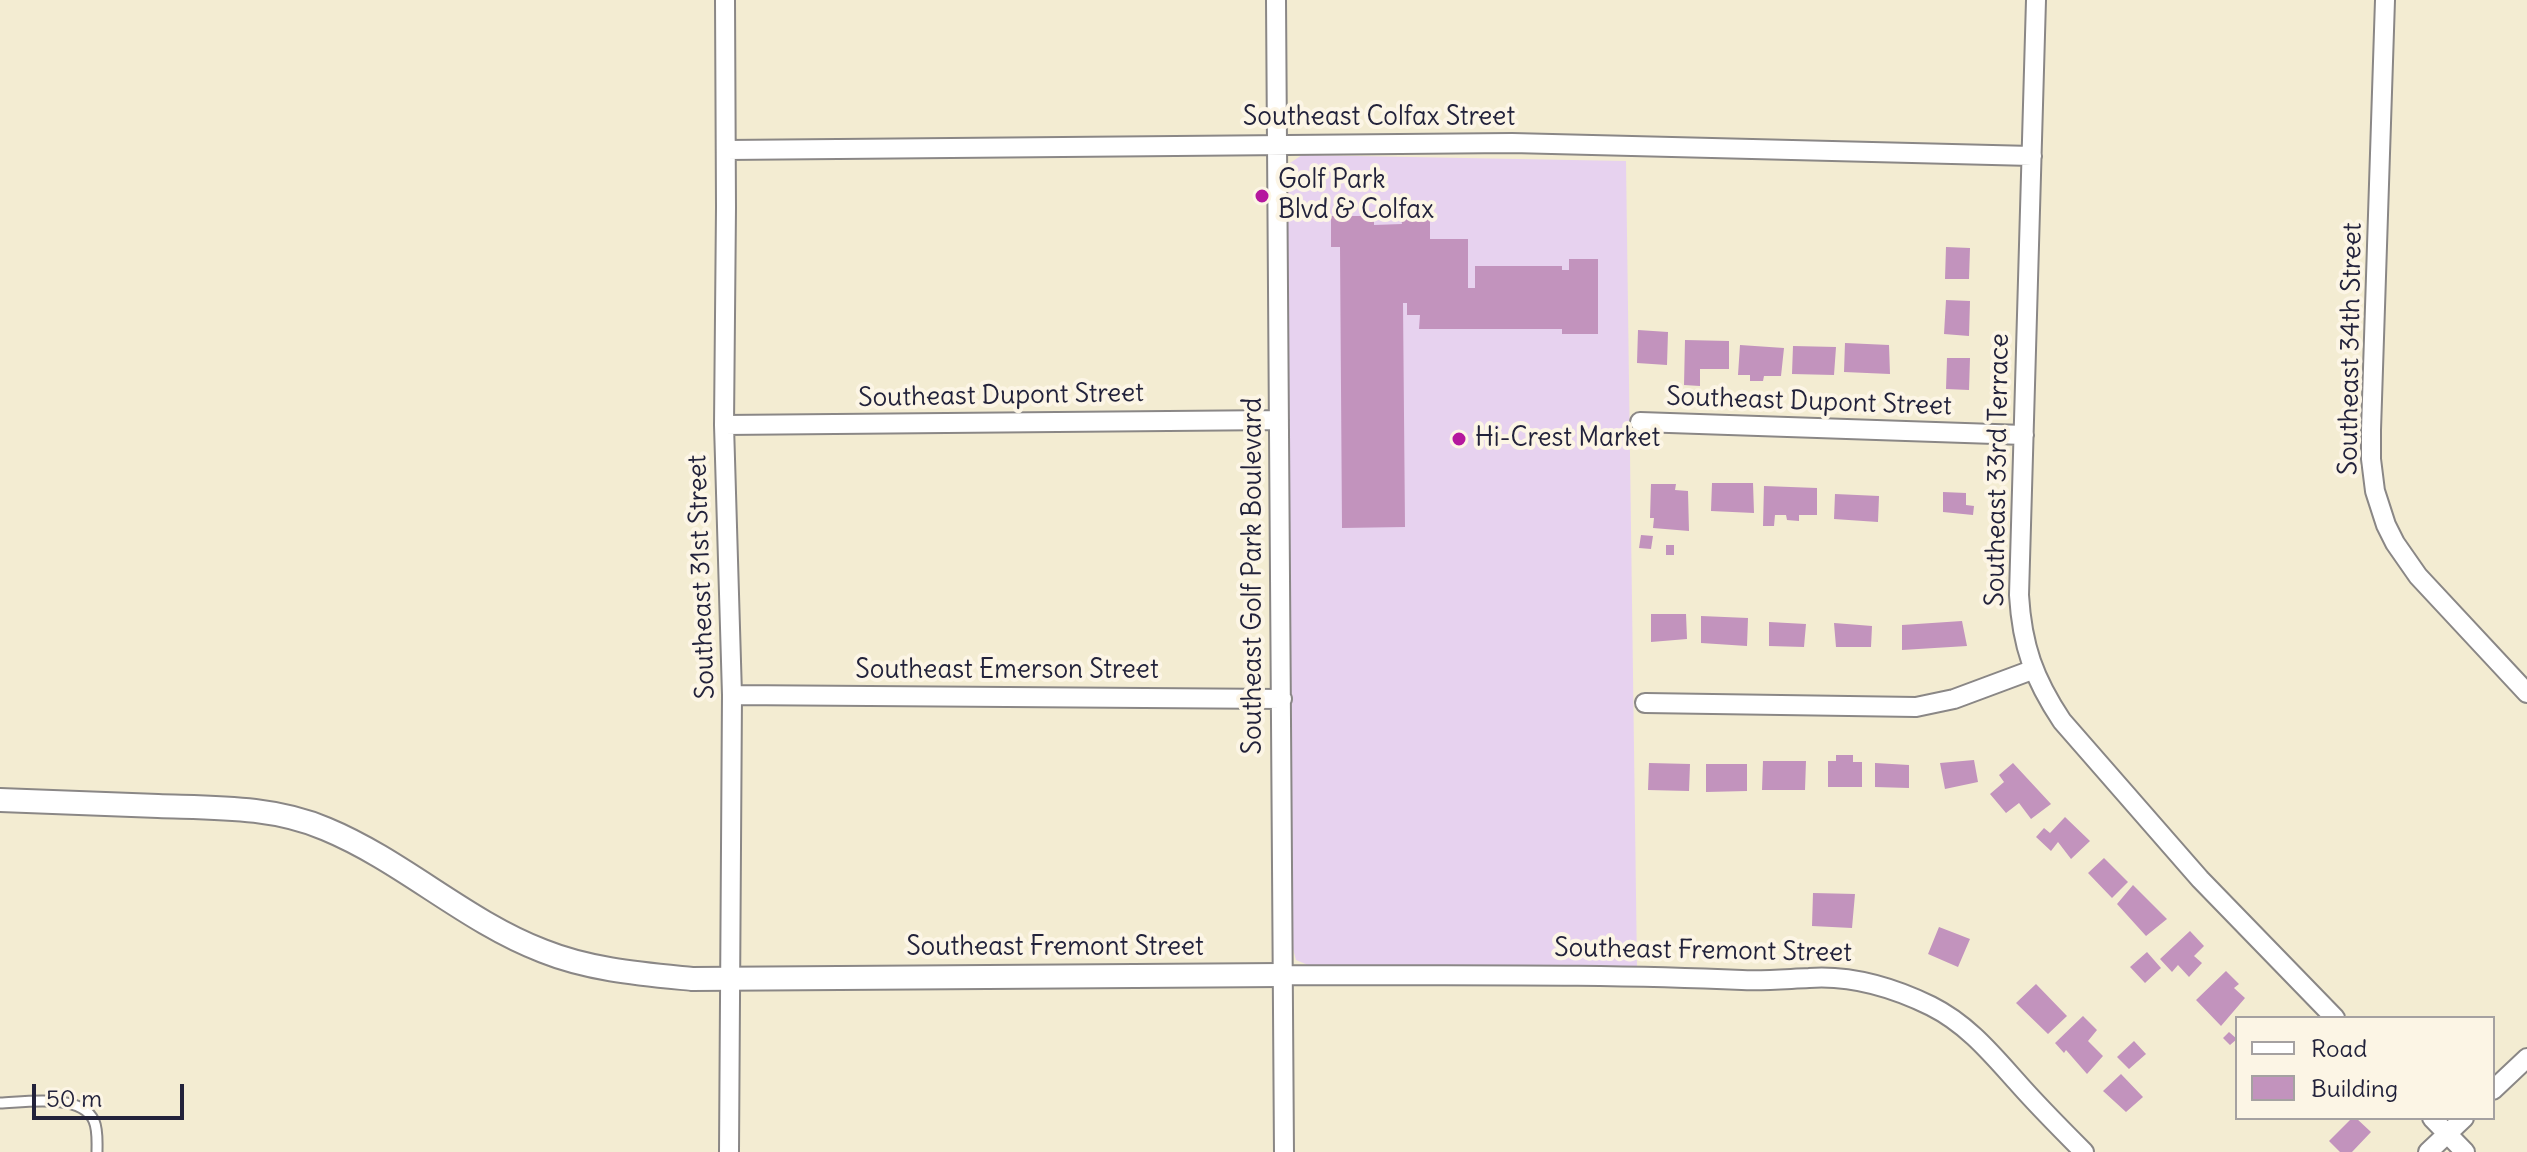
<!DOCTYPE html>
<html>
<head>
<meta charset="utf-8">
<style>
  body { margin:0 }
  #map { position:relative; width:2527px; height:1152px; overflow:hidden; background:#f3ecd2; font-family:Delius,sans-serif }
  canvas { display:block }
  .legend { position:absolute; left:2235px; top:1016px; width:260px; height:104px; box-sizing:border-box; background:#fcf5e5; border:2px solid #a5a1a1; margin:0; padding:10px 14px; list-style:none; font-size:24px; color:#22223b }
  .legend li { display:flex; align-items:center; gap:16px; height:40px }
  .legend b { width:40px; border:2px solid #a5a1a1 }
  .scale { position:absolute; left:32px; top:1084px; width:152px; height:36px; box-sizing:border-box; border:4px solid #22223b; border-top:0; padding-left:10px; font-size:24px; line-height:28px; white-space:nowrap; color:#22223b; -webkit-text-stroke:6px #fcf5e5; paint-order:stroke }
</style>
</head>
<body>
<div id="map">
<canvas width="2527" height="1152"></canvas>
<ul class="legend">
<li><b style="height:10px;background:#fff"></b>Road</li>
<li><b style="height:22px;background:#c293bd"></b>Building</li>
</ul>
<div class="scale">50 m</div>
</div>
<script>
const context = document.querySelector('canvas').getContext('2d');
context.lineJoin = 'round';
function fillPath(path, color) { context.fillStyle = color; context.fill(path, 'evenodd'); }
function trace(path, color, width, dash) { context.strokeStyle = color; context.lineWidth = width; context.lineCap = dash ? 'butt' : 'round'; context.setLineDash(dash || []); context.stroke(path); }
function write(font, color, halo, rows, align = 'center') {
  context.font = font + ' Delius,sans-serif'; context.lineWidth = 8; context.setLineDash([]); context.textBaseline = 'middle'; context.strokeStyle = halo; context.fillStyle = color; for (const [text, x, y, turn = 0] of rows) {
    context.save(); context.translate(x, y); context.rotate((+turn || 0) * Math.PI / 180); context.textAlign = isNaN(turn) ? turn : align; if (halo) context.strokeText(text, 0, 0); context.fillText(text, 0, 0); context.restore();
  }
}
fillPath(new Path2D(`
  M 1302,155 L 1626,161 L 1637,968 L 1308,965 L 1296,960 L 1293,949 L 1286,171 L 1290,163 Z`), '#e7d2ef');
fillPath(new Path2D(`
  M 1331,216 L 1374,216 L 1374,225 L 1402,224 L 1401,218 L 1430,218 L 1430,239 L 1468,239 L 1468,288 L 1475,288 L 1475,266 L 1562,266 L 1562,270 L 1569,270 L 1569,259 L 1598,259 L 1598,334 L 1562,334 L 1562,329 L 1419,329 L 1420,315 L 1407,315 L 1407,303 L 1403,303 L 1405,527 L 1342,528 L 1340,247 L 1331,247 Z
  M 1946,247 L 1970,248 L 1969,279 L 1945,279 Z
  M 1946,300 L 1970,301 L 1969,336 L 1944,334 Z
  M 1638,330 L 1668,332 L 1667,365 L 1637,363 Z
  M 1685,340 L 1729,341 L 1729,369 L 1700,369 L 1700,386 L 1684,385 Z
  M 1845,343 L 1889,345 L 1890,374 L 1844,372 Z
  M 1740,345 L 1784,348 L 1781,376 L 1764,376 L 1763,381 L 1750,381 L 1750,375 L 1738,375 Z
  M 1793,346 L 1836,347 L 1834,375 L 1792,374 Z
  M 1947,358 L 1970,358 L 1969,390 L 1946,389 Z
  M 1712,483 L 1753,483 L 1754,513 L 1711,511 Z
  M 1651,484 L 1676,484 L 1675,490 L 1688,491 L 1689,531 L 1653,528 L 1654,518 L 1650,518 Z
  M 1764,486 L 1817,488 L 1817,515 L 1799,515 L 1799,521 L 1787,520 L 1786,515 L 1775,515 L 1774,526 L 1763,526 Z
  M 1943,492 L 1966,493 L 1966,505 L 1974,506 L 1973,515 L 1943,512 Z
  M 1835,494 L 1879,496 L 1878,522 L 1834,519 Z
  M 1641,535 L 1653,536 L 1651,549 L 1639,548 Z
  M 1666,545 L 1674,545 L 1674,555 L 1666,555 Z
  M 1651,614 L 1686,614 L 1687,639 L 1651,642 Z
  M 1701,616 L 1748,618 L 1747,646 L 1701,643 Z
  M 1962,621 L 1967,646 L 1902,650 L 1902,625 Z
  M 1769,622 L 1806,624 L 1804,647 L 1769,646 Z
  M 1834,623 L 1872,626 L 1871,647 L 1836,647 Z
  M 1836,755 L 1853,755 L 1853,762 L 1862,762 L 1862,787 L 1828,787 L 1828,761 L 1836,761 Z
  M 1974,760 L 1978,782 L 1945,789 L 1940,763 Z
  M 1763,761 L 1806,761 L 1805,790 L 1762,790 Z
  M 1649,763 L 1690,764 L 1689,791 L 1648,790 Z
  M 1875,763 L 1909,765 L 1909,788 L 1875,787 Z
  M 2013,763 L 2051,804 L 2031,819 L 2019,803 L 2006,813 L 1990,794 L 2004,782 L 1999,775 Z
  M 1706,764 L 1747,764 L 1747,791 L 1706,792 Z
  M 2065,817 L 2090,841 L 2071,859 L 2058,842 L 2051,851 L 2036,837 L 2044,828 L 2050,833 Z
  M 2104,858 L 2128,882 L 2112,898 L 2088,873 Z
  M 2133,885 L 2167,919 L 2146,936 L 2117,904 Z
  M 1813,893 L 1855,894 L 1852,928 L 1812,926 Z
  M 1939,927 L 1970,939 L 1958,967 L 1928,954 Z
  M 2190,931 L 2204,946 L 2194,956 L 2202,963 L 2189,977 L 2178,965 L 2172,972 L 2160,959 Z
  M 2147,952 L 2161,968 L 2145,983 L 2130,967 Z
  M 2226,971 L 2239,984 L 2234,988 L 2245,998 L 2221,1026 L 2196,1000 Z
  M 2036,984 L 2067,1016 L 2048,1034 L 2016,1003 Z
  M 2083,1016 L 2097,1030 L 2088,1041 L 2103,1056 L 2087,1074 L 2066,1050 L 2064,1053 L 2055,1043 Z
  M 2229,1032 L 2237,1039 L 2230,1045 L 2223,1038 Z
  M 2134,1041 L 2146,1054 L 2129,1069 L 2117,1057 Z
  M 2121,1074 L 2143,1097 L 2126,1112 L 2103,1091 Z
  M 2352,1118 L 2356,1118 L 2371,1132 L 2352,1152 L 2340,1152 L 2329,1141 Z`), '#c293bd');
const service = new Path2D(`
  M 0,1103 C 26,1102 82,1093 94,1121 C 98,1130 97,1142 97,1152`);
const minor = new Path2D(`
  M 725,0 L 726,207 L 724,425 L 732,695 L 729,1152
  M 1276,0 L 1284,1152
  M 2036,0 L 2019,595 C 2022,646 2034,679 2062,721 L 2200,879 L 2335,1018
  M 2385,0 L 2371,430 L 2371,459 L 2375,491 L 2386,525 L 2395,543 L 2418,576 L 2527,693
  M 726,150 L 1512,143 L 2032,156
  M 1640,422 L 2024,435
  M 724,425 L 1279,420
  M 732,695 L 1282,699
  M 1645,703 L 1916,707 L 1954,699 L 2032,670
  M 1282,975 C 1435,976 1589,973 1742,980 C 1765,981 1786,979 1809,978 C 1851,975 1894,988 1931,1006 C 1967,1024 1991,1053 2017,1082 C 2038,1106 2061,1129 2084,1152
  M 2493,1090 L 2527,1058
  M 2432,1118 L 2465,1152
  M 2428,1152 L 2464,1118`);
const tertiary = new Path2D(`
  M 0,800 C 53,802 105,804 158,806 C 214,808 273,806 326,829 C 403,861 465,921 543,951 C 590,970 642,974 692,979 L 1282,975`);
trace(service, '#8a8786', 13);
trace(minor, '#8a8786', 22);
trace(tertiary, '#8a8786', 26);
trace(service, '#fff', 9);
trace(minor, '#fff', 18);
trace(tertiary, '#fff', 22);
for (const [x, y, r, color] of [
  [1262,196,8,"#b5179e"],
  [1459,439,8,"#b5179e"]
]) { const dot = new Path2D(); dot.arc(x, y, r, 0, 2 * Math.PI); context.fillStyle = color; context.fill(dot); trace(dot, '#fcf5e5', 3); }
write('26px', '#22223b', '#fcf5e5', [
  ["Southeast Colfax Street",1379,118],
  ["Southeast 34th Street",2351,349,-89],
  ["Southeast Dupont Street",1001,396,-1],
  ["Southeast Dupont Street",1809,402,2],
  ["Southeast 33rd Terrace",1998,470,-89],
  ["Southeast Golf Park Boulevard",1254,576,-90],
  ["Southeast 31st Street",702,577,-92],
  ["Southeast Emerson Street",1007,671],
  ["Southeast Fremont Street",1055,948],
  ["Southeast Fremont Street",1703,951,1]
]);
write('26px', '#22223b', '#fcf5e5', [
  ["Golf Park",1278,181],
  ["Blvd & Colfax",1278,211],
  ["Hi-Crest Market",1475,439]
], 'left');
</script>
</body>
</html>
